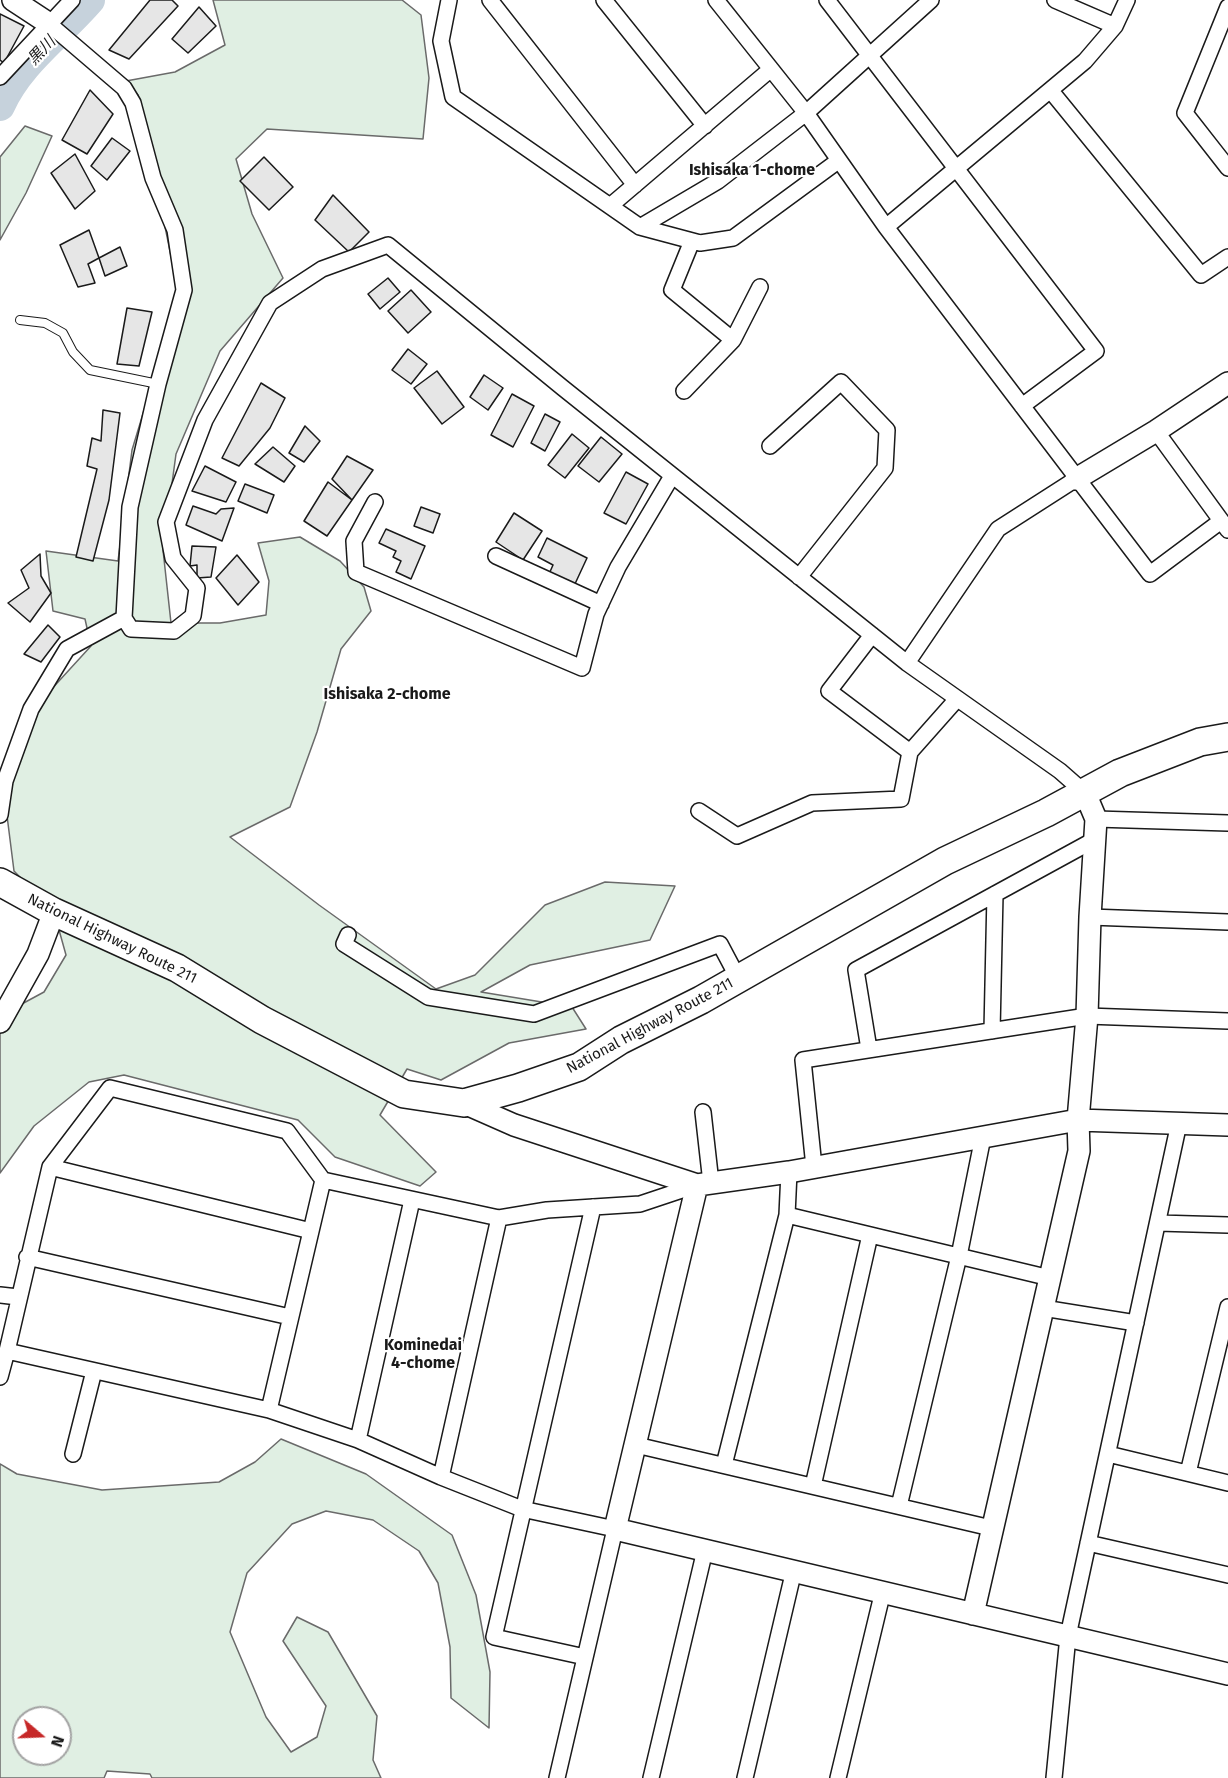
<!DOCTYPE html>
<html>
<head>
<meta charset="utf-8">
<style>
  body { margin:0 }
  #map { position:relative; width:1228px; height:1778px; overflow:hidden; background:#fff; font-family:"Fira Sans",sans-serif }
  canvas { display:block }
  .north { position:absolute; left:12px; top:1706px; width:60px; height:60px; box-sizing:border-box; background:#fff; border:2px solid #a3a3a3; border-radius:50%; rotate:109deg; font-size:16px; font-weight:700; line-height:24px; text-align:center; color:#1a1a1a }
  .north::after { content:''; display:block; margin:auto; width:21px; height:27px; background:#c62828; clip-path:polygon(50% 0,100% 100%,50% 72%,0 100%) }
</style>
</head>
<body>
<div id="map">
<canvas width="1228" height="1778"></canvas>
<div class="north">N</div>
</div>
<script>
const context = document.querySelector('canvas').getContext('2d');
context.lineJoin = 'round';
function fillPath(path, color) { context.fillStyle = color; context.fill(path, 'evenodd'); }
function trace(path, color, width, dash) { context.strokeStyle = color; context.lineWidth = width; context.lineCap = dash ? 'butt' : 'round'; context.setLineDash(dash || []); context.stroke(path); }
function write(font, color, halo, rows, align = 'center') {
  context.font = font + ' "Fira Sans","Noto Sans JP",sans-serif'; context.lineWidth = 4.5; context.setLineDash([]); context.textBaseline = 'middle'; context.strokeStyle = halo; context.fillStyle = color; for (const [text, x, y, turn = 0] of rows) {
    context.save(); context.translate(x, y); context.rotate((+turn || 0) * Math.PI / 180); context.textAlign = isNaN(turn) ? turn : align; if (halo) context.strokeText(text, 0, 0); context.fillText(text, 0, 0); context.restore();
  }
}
const green = new Path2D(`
  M 213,0 L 402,0 L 421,15 L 429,78 L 423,139 L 267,129 L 236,159 L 252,214 L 283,278 L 220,351 L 176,454 L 163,550 L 171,623 L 220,623 L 266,615 L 269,581 L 258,543 L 300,537 L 340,561 L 364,587 L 371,611 L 341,649 L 317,732 L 290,807 L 230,837 L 319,905 L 436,989 L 475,975 L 545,905 L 605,882 L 675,886 L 650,940 L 530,965 L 481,992 L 572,1007 L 586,1029 L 509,1043 L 441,1080 L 407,1069 L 380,1115 L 436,1172 L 420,1186 L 335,1157 L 298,1120 L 124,1075 L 89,1082 L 34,1126 L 0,1173 L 0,1020 L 7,1012 L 44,992 L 66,955 L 54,912 L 14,871 L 2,776 L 48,693 L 91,646 L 85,619 L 53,611 L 46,551 L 118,561 L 132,450 L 179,295 L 138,95 L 126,81 L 175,72 L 225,45 Z
  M 25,126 L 52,136 L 26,193 L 0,240 L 0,157 Z
  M 281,1439 L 366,1474 L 452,1535 L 476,1595 L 490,1672 L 489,1728 L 451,1698 L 450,1647 L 438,1583 L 419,1551 L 373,1520 L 326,1511 L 292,1524 L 247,1573 L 230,1632 L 266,1717 L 291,1752 L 317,1737 L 326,1706 L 283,1641 L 297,1617 L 328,1632 L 377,1716 L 373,1760 L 381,1778 L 152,1778 L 150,1774 L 107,1771 L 104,1778 L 0,1778 L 0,1464 L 17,1474 L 102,1490 L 219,1482 L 255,1462 ZM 24,1718 L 60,1718 L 60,1754 L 24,1754 Z`);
fillPath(green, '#e0efe3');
trace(green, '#6a6a6a', 1.5);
trace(new Path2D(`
  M 0,106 C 19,63 60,35 90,0`), '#c6d2dc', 30);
const building = new Path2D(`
  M 150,0 L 172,0 L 178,6 L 129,59 L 109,50 Z
  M 199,7 L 216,26 L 188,53 L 172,39 Z
  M 0,14 L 24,26 L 4,63 L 0,60 Z
  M 90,90 L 113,114 L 87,154 L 62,140 Z
  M 112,138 L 130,151 L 107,180 L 91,166 Z
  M 75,154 L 95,191 L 75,209 L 51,173 Z
  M 264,157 L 293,187 L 269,210 L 240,181 Z
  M 333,195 L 369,232 L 349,252 L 315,220 Z
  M 89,230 L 99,258 L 88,264 L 95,283 L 78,287 L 60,245 Z
  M 120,247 L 127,266 L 105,276 L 99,258 Z
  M 388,278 L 400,292 L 380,309 L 368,294 Z
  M 411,290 L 431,312 L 408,333 L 388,311 Z
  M 127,308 L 152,312 L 139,366 L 117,364 Z
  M 408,349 L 427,364 L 411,384 L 392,370 Z
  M 437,371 L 464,407 L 442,424 L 414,388 Z
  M 484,375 L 503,388 L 488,410 L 470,397 Z
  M 261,383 L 285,398 L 270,428 L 239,466 L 222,458 Z
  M 512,394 L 534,406 L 513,447 L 491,435 Z
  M 103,410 L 120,413 L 109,500 L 93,561 L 76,557 L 97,469 L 87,466 L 92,438 L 101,441 Z
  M 545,414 L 560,422 L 545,451 L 531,443 Z
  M 305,426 L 320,441 L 304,462 L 289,453 Z
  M 572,434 L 589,448 L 565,478 L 548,465 Z
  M 601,437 L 622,454 L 599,482 L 578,466 Z
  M 273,447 L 295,466 L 284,482 L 255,464 Z
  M 347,456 L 373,470 L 352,500 L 332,479 Z
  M 205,466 L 236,482 L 226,502 L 192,491 Z
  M 626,472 L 648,484 L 626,524 L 604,513 Z
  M 328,482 L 352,500 L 327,536 L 304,521 Z
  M 245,484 L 274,495 L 267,513 L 238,501 Z
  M 193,506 L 216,514 L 221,509 L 234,508 L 222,541 L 186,525 Z
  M 421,507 L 440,514 L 433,533 L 414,526 Z
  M 514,513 L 542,531 L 523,560 L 496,542 Z
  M 386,529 L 425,546 L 411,579 L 396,572 L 401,561 L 393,557 L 396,551 L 379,543 Z
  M 547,538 L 587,558 L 574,586 L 549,574 L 553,565 L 538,557 Z
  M 192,546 L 216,547 L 211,577 L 197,578 L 197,565 L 190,566 Z
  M 40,554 L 41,576 L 51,593 L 30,622 L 8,603 L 29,588 L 21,570 Z
  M 237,555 L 259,582 L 238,605 L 216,578 Z
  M 48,625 L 60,637 L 41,662 L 24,654 Z`);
fillPath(building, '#e6e6e6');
trace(building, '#1a1a1a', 1.5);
const lane = new Path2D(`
  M 20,320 L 45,323 L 63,333 L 73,352 L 90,370 L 158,384`);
const street = new Path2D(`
  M 449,0 L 441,41 L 453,97 L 640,227 L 700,243 L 733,238 L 838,161
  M 490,0 L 635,185
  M 604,0 L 705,126
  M 716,0 L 806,113 L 886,227 L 1150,574 L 1221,521
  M 827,0 L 1096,351 L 1022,406
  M 1055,0 L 1115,26
  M 1228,7 L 1185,113 L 1228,168
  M 48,23 L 124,88 L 133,103 L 153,178 L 175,230 L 184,290 L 158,384 L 130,507 L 124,618 L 131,629 L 174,631 L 193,616 L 197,588 L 173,558 L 166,522 L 205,420 L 270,303 L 322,269 L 388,245 L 563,388 L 907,663 L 1060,771 L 1085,793
  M 0,77 L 72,0
  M 1051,91 L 1201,275 L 1228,257
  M 610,206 L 771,69
  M 640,227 L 718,181 L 806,113 L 931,0
  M 886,227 L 1085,61 L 1115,26 L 1127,0
  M 733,340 L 760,287
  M 684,391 L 733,340 L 672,290 L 692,241
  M 1156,431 L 1228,530
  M 770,446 L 841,382 L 887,430 L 885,468 L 799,577
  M 375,502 L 354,541 L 356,572 L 582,668 L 596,614 L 618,567 L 672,476
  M 496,556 L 601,604
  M 872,635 L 829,691 L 910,752 L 957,699
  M 907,663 L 998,529 L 1076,479
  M 699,811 L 737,836 L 812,803 L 901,799 L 910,752
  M 0,815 L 5,781 L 31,709 L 67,649 L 124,618
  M 1096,819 L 1228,823
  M 1090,917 L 1228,922
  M 348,935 L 344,944 L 428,997 L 534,1014 L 720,944 L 738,978
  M 992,1031 L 995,894
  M 869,1049 L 856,970 L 1094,840
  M 703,1112 L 711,1183
  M 50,1167 L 311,1231
  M 814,1167 L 803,1060 L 1087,1016 L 1228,1021
  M 787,1215 L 1050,1278
  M 1158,1223 L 1228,1225
  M 27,1257 L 290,1317
  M 0,1295 L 18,1297
  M 1043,1308 L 1136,1323
  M 0,1377 L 7,1351
  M 269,1410 L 323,1180
  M 358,1440 L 412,1200
  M 636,1445 L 991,1528
  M 73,1454 L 94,1371
  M 1108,1454 L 1228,1483
  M 724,1465 L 787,1215 L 789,1172
  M 1188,1473 L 1228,1307
  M 441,1477 L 499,1218
  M 813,1486 L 870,1235
  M 899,1506 L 959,1256 L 983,1137
  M 1088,1543 L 1228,1575
  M 585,1657 L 494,1637 L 593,1207
  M 557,1778 L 615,1529 L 522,1509 L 441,1477 L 358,1440 L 269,1410 L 7,1351 L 50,1167 L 110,1088 L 287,1131 L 323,1180 L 499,1218 L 547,1210 L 640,1204 L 697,1185
  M 651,1778 L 705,1550
  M 745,1778 L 794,1570
  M 838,1778 L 883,1591
  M 1054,1778 L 1068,1636 L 1179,1123`);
const secondary = new Path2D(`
  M 13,0 L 48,23
  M 1076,479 L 1156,431 L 1228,383
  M 0,1022 L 38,954 L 54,912
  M 464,1103 L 514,1125 L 697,1185 L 789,1172 L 1078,1120 L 1228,1125
  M 697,1185 L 615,1529 L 1228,1674
  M 973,1614 L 1079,1151 L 1078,1120 L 1087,1016 L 1090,917 L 1096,819 L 1085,793`);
const highway = new Path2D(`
  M 0,882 L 54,912 L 177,968 L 262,1020 L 404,1094 L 464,1103 L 518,1088 L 579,1067 L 621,1040 L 701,1000 L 945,861 L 1046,813 L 1120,773 L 1200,742 L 1228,737`);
trace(lane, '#1a1a1a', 10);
trace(street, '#1a1a1a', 18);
trace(secondary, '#1a1a1a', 24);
trace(highway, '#1a1a1a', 30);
trace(lane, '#fff', 8);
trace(street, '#fff', 15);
trace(secondary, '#fff', 21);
trace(highway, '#fff', 27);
write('15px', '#1a1a1a', '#fff', [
  ["National Highway Route 211",112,939,26],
  ["National Highway Route 211",650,1026,-28]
]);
write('italic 16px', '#1a1a1a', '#fff', [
  ["黒川",42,51,-47]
]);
write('bold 16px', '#1a1a1a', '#fff', [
  ["Ishisaka 1-chome",752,171],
  ["Ishisaka 2-chome",387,695],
  ["Kominedai",423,1346],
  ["4-chome",423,1364]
]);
</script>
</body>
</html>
